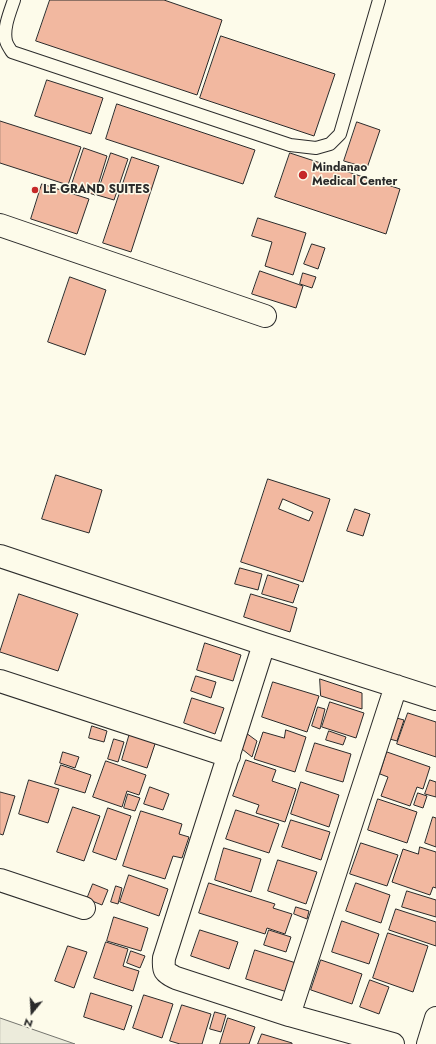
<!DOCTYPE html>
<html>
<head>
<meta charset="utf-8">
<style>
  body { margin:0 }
  #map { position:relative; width:436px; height:1044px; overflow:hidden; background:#fdfbea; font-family:Jost,sans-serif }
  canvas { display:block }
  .north { position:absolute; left:12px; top:992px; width:40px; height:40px; -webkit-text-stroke:3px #fdfbea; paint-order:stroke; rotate:198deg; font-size:11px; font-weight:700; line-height:16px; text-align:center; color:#2b2b2b }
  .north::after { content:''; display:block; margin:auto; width:14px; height:18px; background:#2b2b2b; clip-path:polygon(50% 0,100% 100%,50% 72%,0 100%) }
</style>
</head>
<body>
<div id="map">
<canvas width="436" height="1044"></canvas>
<div class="north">N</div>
</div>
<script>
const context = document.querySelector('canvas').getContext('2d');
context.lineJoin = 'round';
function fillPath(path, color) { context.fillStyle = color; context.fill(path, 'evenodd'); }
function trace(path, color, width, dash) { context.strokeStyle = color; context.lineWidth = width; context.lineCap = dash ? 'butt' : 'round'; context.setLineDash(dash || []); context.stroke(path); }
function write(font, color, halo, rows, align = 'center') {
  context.font = font + ' Jost,sans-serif'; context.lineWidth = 3; context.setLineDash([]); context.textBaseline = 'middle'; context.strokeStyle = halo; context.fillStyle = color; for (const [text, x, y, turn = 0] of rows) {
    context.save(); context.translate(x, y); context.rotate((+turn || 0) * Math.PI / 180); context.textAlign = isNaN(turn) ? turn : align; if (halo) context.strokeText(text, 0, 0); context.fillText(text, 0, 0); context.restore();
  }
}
const green = new Path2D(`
  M 0,1018 L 75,1044 L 0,1044 Z`);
fillPath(green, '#ecebdb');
trace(green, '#74746e', 1);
const building = new Path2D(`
  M 50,0 L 164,0 L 222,20 L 197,95 L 36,41 Z
  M 221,36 L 335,74 L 314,136 L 200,98 Z
  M 47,80 L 103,98 L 91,134 L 35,116 Z
  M 117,104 L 255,150 L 243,184 L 106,139 Z
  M 0,121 L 81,147 L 68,185 L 0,163 Z
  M 357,122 L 380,130 L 367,168 L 344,161 Z
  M 84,148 L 107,156 L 95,195 L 71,187 Z
  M 111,153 L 128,159 L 114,200 L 97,195 Z
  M 290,153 L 400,189 L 386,234 L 275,197 Z
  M 132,157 L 159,166 L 131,252 L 103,243 Z
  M 42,184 L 89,199 L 77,234 L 31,219 Z
  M 258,218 L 306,233 L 293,275 L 265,266 L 272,242 L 252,236 Z
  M 312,244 L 325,248 L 318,269 L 304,264 Z
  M 260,271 L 303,286 L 296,308 L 252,294 Z
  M 303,273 L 316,277 L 312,288 L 300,284 Z
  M 70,277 L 106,290 L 85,355 L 48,342 Z
  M 56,475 L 102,490 L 89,533 L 42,519 Z
  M 268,479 L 330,499 L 303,582 L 241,562 Z
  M 283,499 L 313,512 L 309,521 L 279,509 Z
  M 355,509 L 370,514 L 363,536 L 347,531 Z
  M 240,568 L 262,574 L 258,590 L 235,584 Z
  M 268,575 L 299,585 L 293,603 L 262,594 Z
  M 19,594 L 78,614 L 58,671 L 0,652 Z
  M 251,594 L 297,608 L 290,632 L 244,617 Z
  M 205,643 L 241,655 L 233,681 L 197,670 Z
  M 196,676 L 216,682 L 211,698 L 191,691 Z
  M 320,679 L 362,693 L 362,709 L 321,696 Z
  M 273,682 L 319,696 L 307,732 L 262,717 Z
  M 192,698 L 224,708 L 215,734 L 184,723 Z
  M 330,702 L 364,713 L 356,738 L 322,727 Z
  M 318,707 L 325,709 L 320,729 L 312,726 Z
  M 408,713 L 436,722 L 436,757 L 397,744 Z
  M 393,717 L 404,720 L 397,741 L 386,738 Z
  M 92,726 L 107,731 L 104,742 L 89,738 Z
  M 242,730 L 257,741 L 252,757 L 237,745 Z
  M 286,730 L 306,737 L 295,772 L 254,759 L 263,732 L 284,738 Z
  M 329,731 L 346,737 L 343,745 L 326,740 Z
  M 130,733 L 156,741 L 147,768 L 122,760 Z
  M 114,739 L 124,742 L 118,762 L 108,759 Z
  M 315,743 L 351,754 L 343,782 L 306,771 Z
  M 63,752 L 79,757 L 75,768 L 60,763 Z
  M 387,752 L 430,767 L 423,789 L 417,787 L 410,806 L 381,796 L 388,777 L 380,774 Z
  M 246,760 L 276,770 L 272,781 L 296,789 L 285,822 L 256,813 L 259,805 L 233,796 Z
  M 106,761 L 146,775 L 139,795 L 127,791 L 122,807 L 93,797 Z
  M 61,765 L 91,775 L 85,793 L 55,784 Z
  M 29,780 L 59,789 L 48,823 L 19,814 Z
  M 430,780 L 436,782 L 436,797 L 425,794 Z
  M 301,782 L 339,795 L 329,827 L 291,814 Z
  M 150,787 L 169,794 L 163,810 L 144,804 Z
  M 0,792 L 15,796 L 3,835 L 0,834 Z
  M 418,793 L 427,796 L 423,808 L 414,805 Z
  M 128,794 L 140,798 L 135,811 L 124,808 Z
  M 378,799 L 417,812 L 407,843 L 368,830 Z
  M 73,807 L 100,816 L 84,861 L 57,852 Z
  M 108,808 L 131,816 L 116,860 L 93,852 Z
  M 236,810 L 279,824 L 269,853 L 226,839 Z
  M 141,811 L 182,824 L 179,834 L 189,837 L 182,858 L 173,856 L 165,879 L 123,866 Z
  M 433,817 L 436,818 L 436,847 L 425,843 Z
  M 291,820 L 330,832 L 321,860 L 282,847 Z
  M 361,843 L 398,855 L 387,886 L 350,874 Z
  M 420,847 L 436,852 L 436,888 L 433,887 L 430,895 L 392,882 L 403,849 L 418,854 Z
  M 224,848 L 261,859 L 251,892 L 215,880 Z
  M 278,860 L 317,872 L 306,904 L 268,891 Z
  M 129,875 L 168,889 L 159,916 L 120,902 Z
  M 209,883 L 275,904 L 273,908 L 292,914 L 285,934 L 267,928 L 265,934 L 199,913 Z
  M 356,883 L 390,895 L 381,923 L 346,911 Z
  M 93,884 L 108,890 L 102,905 L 87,899 Z
  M 116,886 L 122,888 L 118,904 L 111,902 Z
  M 407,891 L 436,900 L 436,917 L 402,907 Z
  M 296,907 L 309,911 L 307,919 L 294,914 Z
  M 396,909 L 436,922 L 436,946 L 389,930 Z
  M 114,917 L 148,928 L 141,951 L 107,941 Z
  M 342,921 L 379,934 L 369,964 L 332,952 Z
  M 200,930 L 238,942 L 229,969 L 191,956 Z
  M 269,930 L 291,937 L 286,952 L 264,945 Z
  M 388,933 L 428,946 L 413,992 L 373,978 Z
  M 106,942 L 128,949 L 123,966 L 139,971 L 133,991 L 94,978 Z
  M 68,946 L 87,952 L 74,988 L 55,981 Z
  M 255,950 L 296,963 L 287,992 L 246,979 Z
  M 131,951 L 145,956 L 140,968 L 127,963 Z
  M 321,960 L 362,974 L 352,1004 L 311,990 Z
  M 370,980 L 389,987 L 379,1014 L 360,1007 Z
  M 91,993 L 132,1006 L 124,1030 L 84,1017 Z
  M 144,995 L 173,1004 L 162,1038 L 133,1028 Z
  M 182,1005 L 211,1014 L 202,1044 L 180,1044 L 170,1041 Z
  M 215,1012 L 226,1015 L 221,1032 L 210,1029 Z
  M 228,1018 L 255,1027 L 249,1044 L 220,1044 Z
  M 262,1034 L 292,1043 L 292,1044 L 258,1044 Z`);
fillPath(building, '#f2b8a0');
trace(building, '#2b2b2b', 1);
const lane = new Path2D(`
  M 14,0 C 10,12 3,28 6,41 C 7,45 10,49 12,52 L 290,145 L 316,148 L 330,144 L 340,134 L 379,0`);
const street = new Path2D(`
  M 0,225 L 265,316
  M 0,556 L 264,644 L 436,699
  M 264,644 L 164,958 C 163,971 164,972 176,978 L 289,1015 L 393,1044
  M 0,681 L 229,756
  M 0,880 L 84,908
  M 289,1015 L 396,686
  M 428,1044 L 436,1018`);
trace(lane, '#2b2b2b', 14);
trace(street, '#2b2b2b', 24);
trace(lane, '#fdfbea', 12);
trace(street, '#fdfbea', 22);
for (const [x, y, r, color] of [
  [303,175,5,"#c62828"],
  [35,190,4,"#c62828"]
]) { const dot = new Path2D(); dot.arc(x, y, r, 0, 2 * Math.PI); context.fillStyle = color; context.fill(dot); trace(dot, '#fdfbea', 1.5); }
write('bold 12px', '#2b2b2b', '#fdfbea', [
  ["Mindanao",312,168],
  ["Medical Center",312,182],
  ["LE GRAND SUITES",43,190]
], 'left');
</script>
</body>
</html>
